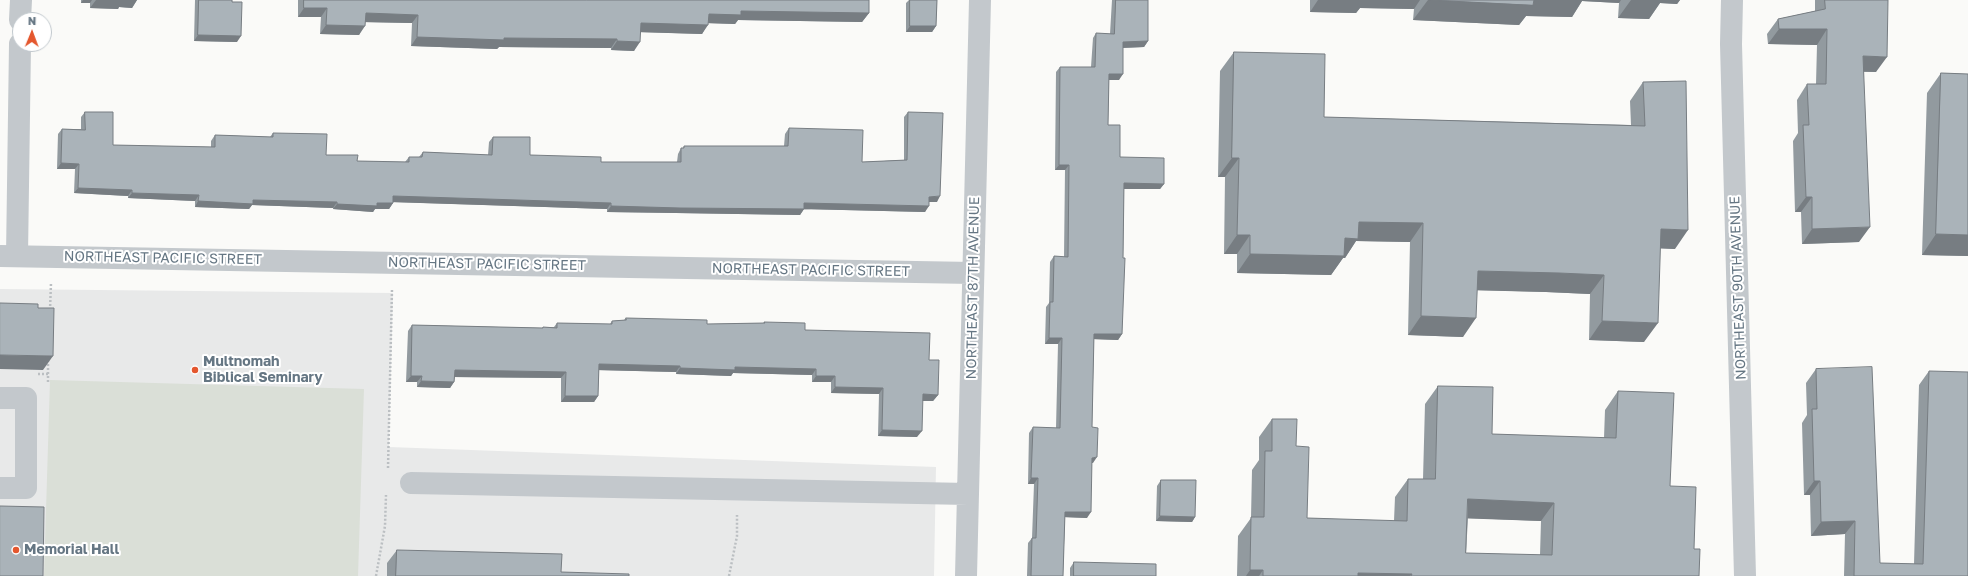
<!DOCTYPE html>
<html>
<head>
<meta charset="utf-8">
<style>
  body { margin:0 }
  #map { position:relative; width:1968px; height:576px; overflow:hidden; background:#fafaf8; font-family:"Golos Text",sans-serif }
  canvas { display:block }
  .north { position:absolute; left:12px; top:12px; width:40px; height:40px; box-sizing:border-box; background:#fff; border:1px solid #c1c8cd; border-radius:50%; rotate:1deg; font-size:11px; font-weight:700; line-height:16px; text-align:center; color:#657683 }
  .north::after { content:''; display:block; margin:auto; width:14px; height:18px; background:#e4572e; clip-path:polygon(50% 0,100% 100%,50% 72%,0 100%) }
</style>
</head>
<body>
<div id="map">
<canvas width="1968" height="576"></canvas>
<div class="north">N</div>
</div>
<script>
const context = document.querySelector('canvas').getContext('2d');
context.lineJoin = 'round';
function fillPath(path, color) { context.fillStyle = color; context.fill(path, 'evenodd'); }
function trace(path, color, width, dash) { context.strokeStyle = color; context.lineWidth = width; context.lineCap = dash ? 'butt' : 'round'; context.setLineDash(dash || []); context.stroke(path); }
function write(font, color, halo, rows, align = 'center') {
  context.font = font + ' "Golos Text",sans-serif'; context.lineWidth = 4; context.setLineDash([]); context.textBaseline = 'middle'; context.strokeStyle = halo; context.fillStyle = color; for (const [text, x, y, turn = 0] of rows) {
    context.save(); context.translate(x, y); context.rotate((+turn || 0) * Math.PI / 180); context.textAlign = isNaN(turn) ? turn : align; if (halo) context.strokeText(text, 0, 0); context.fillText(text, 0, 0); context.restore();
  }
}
fillPath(new Path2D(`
  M 0,289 L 393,293 L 389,447 L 936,467 L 934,576 L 0,576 Z`), '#e8e9e9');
fillPath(new Path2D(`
  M 50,380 L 364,389 L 358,576 L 44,576 Z`), '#dadfd7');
trace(new Path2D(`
  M 50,310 L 51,283
  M 38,374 L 48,374
  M 48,382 L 48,361
  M 388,468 L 392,289
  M 376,576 L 385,526 L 386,495
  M 729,576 L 737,536 L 737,515`), '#bbbfc2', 2.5, [2, 2]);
trace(new Path2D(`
  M 1732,0 L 1731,44 L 1745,576
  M 20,20 L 21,0
  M 0,256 L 973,273
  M 17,256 L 20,44
  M 0,398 L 26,398 L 26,488 L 0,488
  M 411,483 L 968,494
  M 966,576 L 980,0`), '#c3c8cc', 22);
fillPath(new Path2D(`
  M 81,0 L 137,0 L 132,8 L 119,7 L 118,9 L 90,8 L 90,3 L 81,3 Z
  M 195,0 L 232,0 L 237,42 L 194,41 Z
  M 298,0 L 869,0 L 869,13 L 862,22 L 738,20 L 735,24 L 708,23 L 702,34 L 641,32 L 634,51 L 611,50 L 611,48 L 499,47 L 497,49 L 411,46 L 412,23 L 365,22 L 359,35 L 320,34 L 321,17 L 298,17 Z
  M 909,0 L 937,0 L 936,26 L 932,32 L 906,32 L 906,3 Z
  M 1112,0 L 1148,0 L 1148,41 L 1144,47 L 1123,48 L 1119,80 L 1109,80 L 1108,125 L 1120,157 L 1164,184 L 1160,189 L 1124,189 L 1122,334 L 1118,340 L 1094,339 L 1092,427 L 1093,463 L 1092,463 L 1087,518 L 1065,517 L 1063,576 L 1027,576 L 1028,543 L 1032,538 L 1034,484 L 1028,484 L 1029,433 L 1033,427 L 1056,428 L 1058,344 L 1045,344 L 1046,307 L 1049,303 L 1050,262 L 1054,256 L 1064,257 L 1065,170 L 1055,170 L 1056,72 L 1060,67 L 1091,67 L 1093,38 L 1096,33 L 1110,34 Z
  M 1310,0 L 1680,0 L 1677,4 L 1660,3 L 1649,19 L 1618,18 L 1619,3 L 1582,1 L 1572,17 L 1526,16 L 1519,25 L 1413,20 L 1414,9 L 1360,8 L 1356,13 L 1310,12 Z
  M 1815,0 L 1888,0 L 1876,72 L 1864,72 L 1859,242 L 1802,244 L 1801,212 L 1795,212 L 1793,141 L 1798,133 L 1797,100 L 1807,84 L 1816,84 L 1817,45 L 1768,44 L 1767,34 L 1778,19 L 1815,11 Z
  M 1234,52 L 1324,117 L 1631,125 L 1630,101 L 1643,82 L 1675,249 L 1660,248 L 1644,342 L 1589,340 L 1590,294 L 1546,292 L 1477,290 L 1463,337 L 1408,335 L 1410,242 L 1356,241 L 1345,258 L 1343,258 L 1331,275 L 1237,273 L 1237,254 L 1224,254 L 1225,177 L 1218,177 L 1220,71 Z
  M 1941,73 L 1968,74 L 1968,256 L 1922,255 L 1927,93 Z
  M 85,112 L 113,145 L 211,147 L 211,141 L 215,135 L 270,137 L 273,133 L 326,155 L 357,161 L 405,162 L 409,157 L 419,157 L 423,152 L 488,155 L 489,142 L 493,137 L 530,155 L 601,162 L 677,162 L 678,154 L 681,148 L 683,148 L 684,146 L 784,146 L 785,134 L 789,128 L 862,162 L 904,160 L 904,117 L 908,112 L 937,202 L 929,202 L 925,212 L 804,209 L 800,215 L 676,213 L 607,212 L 607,209 L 393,202 L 393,203 L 389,209 L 375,209 L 373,212 L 333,209 L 333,208 L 252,205 L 249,209 L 195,207 L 195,201 L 128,198 L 128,196 L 74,193 L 75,169 L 57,169 L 58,134 L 62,129 L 81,129 L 81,117 Z
  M 626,318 L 707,324 L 763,323 L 764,322 L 805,330 L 929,360 L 938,395 L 933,401 L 922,401 L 917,437 L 878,436 L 879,394 L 831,393 L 831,382 L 812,382 L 812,375 L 733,373 L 731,376 L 676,374 L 676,372 L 599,370 L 598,396 L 594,402 L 561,402 L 561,378 L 455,377 L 454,382 L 450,388 L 417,387 L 417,382 L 406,382 L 408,331 L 412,325 L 542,328 L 543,327 L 554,327 L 557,323 L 610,324 L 612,321 L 624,320 Z
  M 1816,369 L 1880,563 L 1914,564 L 1919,385 L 1929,371 L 1968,576 L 1844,576 L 1845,534 L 1811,536 L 1810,495 L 1804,495 L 1802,423 L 1807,415 L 1806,383 Z
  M 1438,386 L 1492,434 L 1604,438 L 1605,410 L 1618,391 L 1670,486 L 1694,549 L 1699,576 L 1237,576 L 1238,536 L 1251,518 L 1252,470 L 1259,460 L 1259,437 L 1272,419 L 1296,446 L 1307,518 L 1394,521 L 1395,497 L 1408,479 L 1423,479 L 1425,404 ZM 1468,518 L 1541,521 L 1540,555 L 1466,553 Z
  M 1161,480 L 1195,517 L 1192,522 L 1156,521 L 1157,486 Z
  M 397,550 L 561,572 L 629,576 L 387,576 L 387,563 Z
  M 1074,562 L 1156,576 L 1070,576 L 1070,568 Z`), '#929a9f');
fillPath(new Path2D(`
  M 83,0 L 92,0 L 90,3 L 81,3 Z
  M 96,0 L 137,0 L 132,8 L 119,7 L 118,9 L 90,8 Z
  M 1318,0 L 1420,0 L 1414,9 L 1360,8 L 1356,13 L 1310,12 Z
  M 1428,0 L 1621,0 L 1619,3 L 1582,1 L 1572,17 L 1526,16 L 1519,25 L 1413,20 Z
  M 1631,0 L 1680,0 L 1677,4 L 1660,3 L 1649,19 L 1618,18 Z
  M 304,8 L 327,8 L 321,17 L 298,17 Z
  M 741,11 L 869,13 L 862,22 L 738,20 L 735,24 L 703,23 L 709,14 Z
  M 366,13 L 418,15 L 412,23 L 359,22 Z
  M 641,23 L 708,25 L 702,34 L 634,32 Z
  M 326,25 L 365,26 L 359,35 L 320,34 Z
  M 910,26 L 936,26 L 932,32 L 906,32 Z
  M 1779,29 L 1827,29 L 1817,45 L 1768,44 Z
  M 198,35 L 241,36 L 237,42 L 194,41 Z
  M 417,37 L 504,38 L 617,39 L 611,48 L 499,47 L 497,49 L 411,46 Z
  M 617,41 L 640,42 L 634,51 L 611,50 Z
  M 1148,41 L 1144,47 L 1119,48 L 1123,42 Z
  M 1863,56 L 1887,57 L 1876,72 L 1853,71 Z
  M 1109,74 L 1123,74 L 1119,80 L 1106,80 Z
  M 1232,158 L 1239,158 L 1225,177 L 1218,177 Z
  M 61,163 L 79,164 L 75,169 L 57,169 Z
  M 1059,165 L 1069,165 L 1065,170 L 1055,170 Z
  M 1124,183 L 1164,184 L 1160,189 L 1120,189 Z
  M 78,188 L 132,190 L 128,196 L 74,193 Z
  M 132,193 L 199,195 L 195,201 L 128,198 Z
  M 393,196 L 611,203 L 607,209 L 389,202 Z
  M 940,196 L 937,202 L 925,202 L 929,197 Z
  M 1806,197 L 1812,197 L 1801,212 L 1795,212 Z
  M 253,200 L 337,202 L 333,208 L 252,205 L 249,209 L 195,207 L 198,201 Z
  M 377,203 L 393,203 L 389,209 L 375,209 L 373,212 L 333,209 L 337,204 Z
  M 804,203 L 929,206 L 925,212 L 801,209 Z
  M 611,206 L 804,209 L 800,215 L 676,213 L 607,212 Z
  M 1359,222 L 1423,223 L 1410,242 L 1356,241 L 1345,258 L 1343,258 L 1331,275 L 1237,273 L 1250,254 Z
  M 1870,227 L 1859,242 L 1802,244 L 1812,229 Z
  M 1661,229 L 1688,230 L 1675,249 L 1647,248 Z
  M 1936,234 L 1968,235 L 1968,256 L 1922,255 Z
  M 1237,235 L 1250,235 L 1237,254 L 1224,254 Z
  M 1478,271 L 1559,273 L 1604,275 L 1590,294 L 1546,292 L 1464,290 Z
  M 1421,316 L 1476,318 L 1463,337 L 1408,335 Z
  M 1602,321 L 1658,323 L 1644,342 L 1589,340 Z
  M 1094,334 L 1122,334 L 1118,340 L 1090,339 Z
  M 1049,338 L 1062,338 L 1058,344 L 1045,344 Z
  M 0,355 L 53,356 L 43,370 L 0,369 Z
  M 599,364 L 680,366 L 676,372 L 594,370 Z
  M 735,367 L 816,369 L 812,375 L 733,373 L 731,376 L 676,374 L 680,368 Z
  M 455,370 L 566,372 L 561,378 L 450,377 Z
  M 411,376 L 422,376 L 417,382 L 406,382 Z
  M 816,376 L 835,376 L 831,382 L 812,382 Z
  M 421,381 L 454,382 L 450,388 L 417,387 Z
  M 835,387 L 883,388 L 879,394 L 831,393 Z
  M 923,394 L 938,395 L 933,401 L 918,401 Z
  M 565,396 L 598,396 L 594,402 L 561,402 Z
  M 882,430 L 922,431 L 917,437 L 878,436 Z
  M 1097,457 L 1093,463 L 1088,463 L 1092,458 Z
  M 1031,478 L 1038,478 L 1034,484 L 1028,484 Z
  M 1814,481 L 1820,481 L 1810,495 L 1804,495 Z
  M 1468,499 L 1554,503 L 1541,521 L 1455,518 Z
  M 1065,512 L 1091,512 L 1087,518 L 1061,517 Z
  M 1160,516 L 1195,517 L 1192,522 L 1156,521 Z
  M 1855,521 L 1845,534 L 1811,536 L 1821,522 Z
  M 1250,570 L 1263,570 L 1259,576 L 1246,576 Z
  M 1358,573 L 1412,574 L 1410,576 L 1356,576 Z`), '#777d82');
const building = new Path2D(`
  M 199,0 L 232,0 L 232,2 L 242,2 L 241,36 L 198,35 Z
  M 304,0 L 869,0 L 869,13 L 741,11 L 741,15 L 709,14 L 708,25 L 641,23 L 640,42 L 617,41 L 617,39 L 504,38 L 504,40 L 417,37 L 418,15 L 366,13 L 365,26 L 326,25 L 327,8 L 304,8 Z
  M 910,0 L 937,0 L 936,26 L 910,26 Z
  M 1116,0 L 1148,0 L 1148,41 L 1123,42 L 1123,74 L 1109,74 L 1108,125 L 1120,125 L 1120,157 L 1164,158 L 1164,184 L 1124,183 L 1123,258 L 1125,258 L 1122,334 L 1094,334 L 1092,427 L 1098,428 L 1097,457 L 1092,458 L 1091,512 L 1065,512 L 1063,576 L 1031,576 L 1032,538 L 1036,538 L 1038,478 L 1031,478 L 1033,427 L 1060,428 L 1062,338 L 1049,338 L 1050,302 L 1053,302 L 1054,256 L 1068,257 L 1069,165 L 1059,165 L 1060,67 L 1095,67 L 1096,33 L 1114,34 Z
  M 1430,0 L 1534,0 L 1533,5 Z
  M 1825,0 L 1888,0 L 1887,57 L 1863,56 L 1870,227 L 1812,229 L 1812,197 L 1806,197 L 1803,125 L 1809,125 L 1807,84 L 1826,84 L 1827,29 L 1779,29 L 1778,19 L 1825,9 Z
  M 1234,52 L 1325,54 L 1324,117 L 1645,126 L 1643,82 L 1686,81 L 1688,230 L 1661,229 L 1658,323 L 1602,321 L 1604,275 L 1559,273 L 1478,271 L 1476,318 L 1421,316 L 1423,223 L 1359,222 L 1358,239 L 1345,238 L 1344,256 L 1250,254 L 1250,235 L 1237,235 L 1239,158 L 1232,158 Z
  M 1941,73 L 1968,74 L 1968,235 L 1936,234 Z
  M 85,112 L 113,112 L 113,145 L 215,147 L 215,135 L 273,137 L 273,133 L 327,134 L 326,155 L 358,155 L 357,161 L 409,162 L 409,157 L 422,157 L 423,152 L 492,155 L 493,137 L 530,137 L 530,155 L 601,157 L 601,162 L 681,162 L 681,148 L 684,148 L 684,146 L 788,146 L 789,128 L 863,130 L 862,162 L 907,160 L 908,112 L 943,113 L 940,196 L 929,197 L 929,206 L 804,203 L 804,209 L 680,208 L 611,206 L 611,203 L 393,196 L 393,203 L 377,203 L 377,206 L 337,204 L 337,202 L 253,200 L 253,204 L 198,201 L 199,195 L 132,193 L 132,190 L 78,188 L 79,164 L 61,163 L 62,129 L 85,130 Z
  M 0,303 L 38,304 L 38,308 L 54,308 L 53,356 L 0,355 Z
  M 626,318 L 707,320 L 707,324 L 765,323 L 764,322 L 805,323 L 805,330 L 930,333 L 929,360 L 939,360 L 938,395 L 923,394 L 922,431 L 882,430 L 883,388 L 835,387 L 835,376 L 816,376 L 816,369 L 735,367 L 735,370 L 680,368 L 680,366 L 599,364 L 598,396 L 565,396 L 566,372 L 455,370 L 454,382 L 421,381 L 422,376 L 411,376 L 412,325 L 543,328 L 543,327 L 557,328 L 557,323 L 612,324 L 612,321 L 626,320 Z
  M 1872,367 L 1880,563 L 1923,564 L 1929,371 L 1968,372 L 1968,576 L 1854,576 L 1855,521 L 1821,522 L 1820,481 L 1814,481 L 1812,409 L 1817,409 L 1816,369 Z
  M 1438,386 L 1493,387 L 1492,434 L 1616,438 L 1618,391 L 1674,393 L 1670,486 L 1696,487 L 1694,549 L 1700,549 L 1699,576 L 1411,576 L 1412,574 L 1358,573 L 1358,576 L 1263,576 L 1263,570 L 1250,570 L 1251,517 L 1264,517 L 1265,451 L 1272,451 L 1272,419 L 1297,419 L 1296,446 L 1309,447 L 1307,518 L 1407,521 L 1408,479 L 1435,479 ZM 1468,499 L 1554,503 L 1552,555 L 1466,553 Z
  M 1161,480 L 1196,480 L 1195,517 L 1160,516 Z
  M 0,506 L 44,507 L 43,576 L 0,576 Z
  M 397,550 L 562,554 L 561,572 L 629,574 L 629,576 L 396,576 Z
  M 1074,562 L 1156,564 L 1156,576 L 1074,576 Z`);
fillPath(building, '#aab3b9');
trace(building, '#777d82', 1);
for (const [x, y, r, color] of [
  [195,370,4,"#e4572e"],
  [16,550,4,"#e4572e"]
]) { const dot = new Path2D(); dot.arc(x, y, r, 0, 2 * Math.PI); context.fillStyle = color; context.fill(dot); trace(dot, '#fff', 1.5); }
write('14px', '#657683', '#fff', [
  ["NORTHEAST PACIFIC STREET",163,258,1],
  ["NORTHEAST PACIFIC STREET",487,264,1],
  ["NORTHEAST PACIFIC STREET",811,270,1],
  ["NORTHEAST 87TH AVENUE",973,288,-89],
  ["NORTHEAST 90TH AVENUE",1738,288,-92]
]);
write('bold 14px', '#657683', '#fff', [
  ["Multnomah",203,362],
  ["Biblical Seminary",203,378],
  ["Memorial Hall",24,550]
], 'left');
</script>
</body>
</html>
